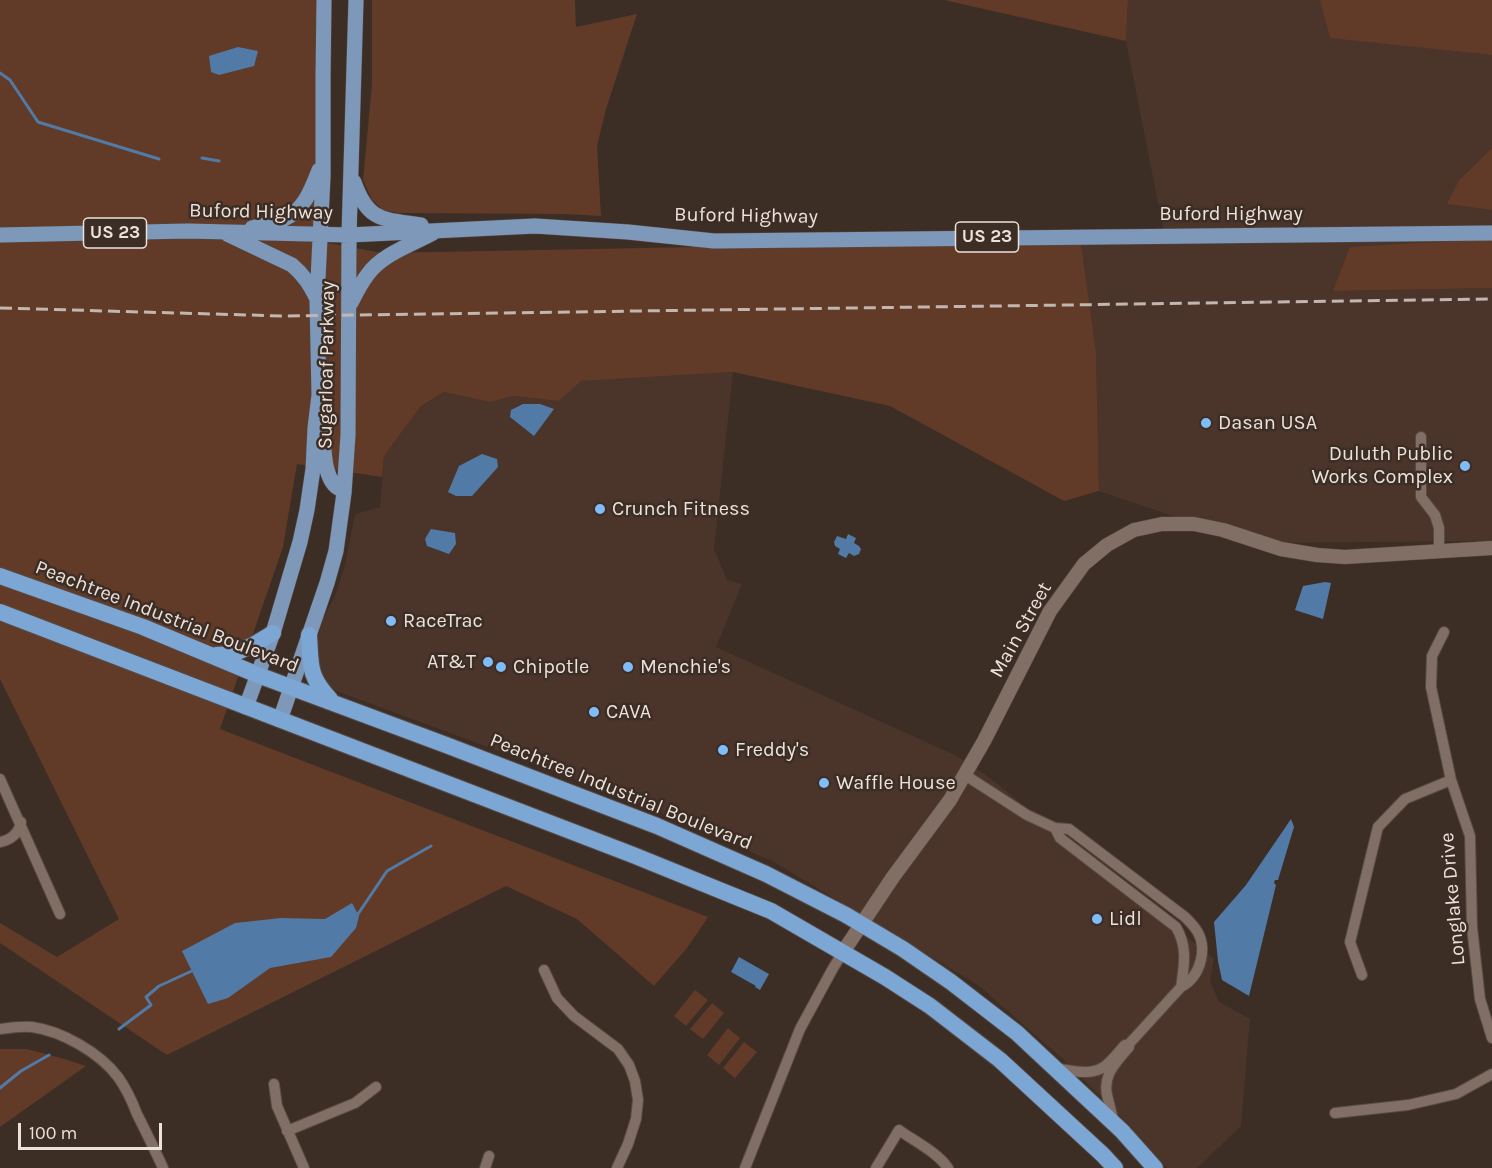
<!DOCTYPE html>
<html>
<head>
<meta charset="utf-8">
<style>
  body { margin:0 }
  #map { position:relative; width:1492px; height:1168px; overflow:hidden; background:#3c2d25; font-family:Karla,sans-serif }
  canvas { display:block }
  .scale { position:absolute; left:18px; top:1123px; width:144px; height:27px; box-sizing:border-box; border:3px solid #ece2dc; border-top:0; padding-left:8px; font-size:18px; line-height:21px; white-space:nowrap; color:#ece2dc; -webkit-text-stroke:4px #3c2d25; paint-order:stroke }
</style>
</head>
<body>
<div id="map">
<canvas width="1492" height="1168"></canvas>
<div class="scale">100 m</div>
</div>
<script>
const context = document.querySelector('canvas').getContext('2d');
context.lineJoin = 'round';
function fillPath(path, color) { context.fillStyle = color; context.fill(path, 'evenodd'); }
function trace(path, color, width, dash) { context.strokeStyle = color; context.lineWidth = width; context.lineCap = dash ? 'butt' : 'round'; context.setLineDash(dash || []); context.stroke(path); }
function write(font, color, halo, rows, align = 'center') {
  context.font = font + ' Karla,sans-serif'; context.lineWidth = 5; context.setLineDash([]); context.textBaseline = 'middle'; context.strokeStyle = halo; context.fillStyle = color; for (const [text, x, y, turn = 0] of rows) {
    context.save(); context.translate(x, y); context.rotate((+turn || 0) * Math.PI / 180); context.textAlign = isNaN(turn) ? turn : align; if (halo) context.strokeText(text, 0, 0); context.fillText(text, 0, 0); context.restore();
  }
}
fillPath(new Path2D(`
  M 1128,0 L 1320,0 L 1330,37 L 1492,55 L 1492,148 L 1459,180 L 1448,204 L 1492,210 L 1492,239 L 1334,291 L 1492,288 L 1492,541 L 1252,543 L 1099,491 L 1096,352 L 1080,236 L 1164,233 L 1126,41 Z
  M 733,372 L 714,549 L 727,580 L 742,584 L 716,647 L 957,756 L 990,778 L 1214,959 L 1210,981 L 1219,1002 L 1250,1019 L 1241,1126 L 1197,1168 L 1167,1168 L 1128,1124 L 1065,1061 L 978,985 L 774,862 L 621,796 L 336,691 L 322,681 L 314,646 L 323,619 L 335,596 L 345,565 L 355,514 L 380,507 L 384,456 L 421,406 L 444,392 L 490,402 L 513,396 L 559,401 L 580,381 Z`), '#4b352a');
fillPath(new Path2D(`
  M 0,0 L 331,0 L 323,242 L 382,253 L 800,245 L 1080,236 L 1096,352 L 1099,491 L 1064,501 L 890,406 L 733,372 L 581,381 L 559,401 L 513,396 L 490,402 L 444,392 L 421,406 L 384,456 L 382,477 L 297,464 L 283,547 L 220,729 L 708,917 L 687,948 L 654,986 L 577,919 L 506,886 L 167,1055 L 0,943 L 0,923 L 57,957 L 119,919 L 0,679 Z
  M 372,0 L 575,0 L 576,27 L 637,14 L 606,109 L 597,146 L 601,216 L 566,214 L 398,213 L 383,210 L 372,200 L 363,180 L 372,84 Z
  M 944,0 L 1128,0 L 1126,41 Z
  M 1320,0 L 1492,0 L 1492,55 L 1330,38 Z
  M 1492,148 L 1492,210 L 1447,204 L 1459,180 Z
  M 1492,239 L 1492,288 L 1333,291 L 1350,247 Z
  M 695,990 L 708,1000 L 686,1026 L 674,1016 Z
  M 712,1003 L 724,1013 L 703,1039 L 690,1029 Z
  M 728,1028 L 740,1038 L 719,1065 L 707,1055 Z
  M 744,1042 L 757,1052 L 735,1078 L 723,1068 Z
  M 0,1049 L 27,1049 L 61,1058 L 86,1066 L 0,1127 Z`), '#613b27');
fillPath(new Path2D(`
  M 238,47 L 258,51 L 254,66 L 219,75 L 211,72 L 209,56 Z
  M 523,404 L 540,404 L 554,409 L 534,436 L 510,417 L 511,410 Z
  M 482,454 L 497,459 L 498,467 L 472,496 L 456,496 L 448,492 L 459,466 Z
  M 431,529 L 455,533 L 456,544 L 449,554 L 427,546 L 425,539 Z
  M 848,534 L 856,538 L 854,543 L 859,546 L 861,549 L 859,554 L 854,556 L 849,553 L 846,558 L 838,554 L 840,549 L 835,546 L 834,542 L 837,536 L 846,539 Z
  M 1325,582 L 1331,583 L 1323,619 L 1295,610 L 1303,586 Z
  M 1291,819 L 1294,827 L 1278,880 L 1275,880 L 1274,883 L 1276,885 L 1249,996 L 1222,980 L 1218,961 L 1214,922 L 1246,885 Z
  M 352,903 L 359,916 L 356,928 L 331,957 L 270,968 L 228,998 L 208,1004 L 182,951 L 235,923 L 281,918 L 325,919 Z
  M 739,957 L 769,974 L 760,990 L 755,987 L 756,986 L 731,972 Z`), '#517aa6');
trace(new Path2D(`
  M 0,73 L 10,80 L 38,122 L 159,159
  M 202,158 L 219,161
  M 356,917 L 387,871 L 431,846
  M 119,1029 L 151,1005 L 146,997 L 159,986 L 194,970
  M 0,1088 L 21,1071 L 49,1055`), '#517aa6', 3);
const minor = new Path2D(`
  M 1421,437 L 1421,497 L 1435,515 L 1439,528 L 1439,550
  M 1444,632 L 1432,656 L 1431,687 L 1451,780 L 1470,836 L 1472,927 L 1480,999 L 1492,1038
  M 965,775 L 1027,815 L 1055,828
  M 0,779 L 60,914
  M 1055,828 L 1069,829 L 1185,917 C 1188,920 1192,924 1195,928 C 1209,946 1201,977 1181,987 C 1184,966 1188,947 1176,927 L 1060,838 Z
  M 0,842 C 11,840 19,833 21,822
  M 544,970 L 557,998 L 574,1016 L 618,1049 L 629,1065 L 635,1081 L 638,1100 L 636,1119 L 628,1144 L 617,1168
  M 1362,975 L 1350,942 L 1378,827 L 1405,799 L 1451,780
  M 0,1029 C 10,1028 22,1026 32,1027 C 62,1031 100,1053 118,1077 C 126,1088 132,1101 137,1114 C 146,1132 155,1150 163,1168
  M 1129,1044 L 1181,987
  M 1054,1068 C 1071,1070 1091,1077 1105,1066 C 1113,1060 1119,1051 1125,1045 L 1129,1044 L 1129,1047 C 1115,1064 1101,1076 1108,1099 C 1110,1107 1112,1115 1114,1123
  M 274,1084 L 277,1106 L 304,1168
  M 1335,1113 L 1408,1105 L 1456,1094 L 1492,1074
  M 287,1131 L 355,1103 L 376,1087
  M 485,1168 L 489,1156
  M 745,1168 L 800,1029 L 832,970 L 843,952
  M 876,1168 L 899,1130 C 914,1141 937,1152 948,1168`);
const tertiary = new Path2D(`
  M 843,952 L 893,877 L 950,800 L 984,741 L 1050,611 L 1084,564 L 1107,545 L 1134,530 L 1162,524 L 1194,524 L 1223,530 L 1281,549 L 1317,555 L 1345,557 L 1492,548`);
const primary = new Path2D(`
  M 354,182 C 368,222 383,219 421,225
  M 252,228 C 262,225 275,224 284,219 C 304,211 312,188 319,170
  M 227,234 L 292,265 C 304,275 310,285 317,299
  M 0,235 L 188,231 L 349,235 L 535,226 L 628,232 L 714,241 L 1492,233
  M 351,303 C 356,293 361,283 368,274 C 383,254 411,245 433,233
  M 323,434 C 324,451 324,487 344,490
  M 246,707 L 273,633 L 300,542 L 307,510 L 313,469 L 315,428 L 319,395 L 317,300 L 323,177 L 323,78 L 324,0
  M 280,720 L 327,583 L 336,551 L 344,493 L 348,435 L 349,235 L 356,0`);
const trunk = new Path2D(`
  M 0,576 L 143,627 L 258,675 L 446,745 L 657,826 L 766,874 L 846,915 L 903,949 L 951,982 L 1017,1033 L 1122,1131 L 1155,1168
  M 0,612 L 633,855 L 771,911 L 885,977 L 930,1006 L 1000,1060 L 1103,1155 L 1115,1168
  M 309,635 C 311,665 308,676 330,699
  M 216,655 L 233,654 L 253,645 L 273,633`);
trace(minor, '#574a44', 12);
trace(tertiary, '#574a44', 15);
trace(primary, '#574a44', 16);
trace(trunk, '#574a44', 18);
trace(minor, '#816f66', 10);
trace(tertiary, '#816f66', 14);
trace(primary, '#7d98b8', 15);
trace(trunk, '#7ca6d4', 16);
trace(new Path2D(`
  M 0,308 L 283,316 L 1492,299`), '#c1b6b0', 3, [12, 6]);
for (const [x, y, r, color] of [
  [1206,423,6,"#81bcfa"],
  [1465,466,6,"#81bcfa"],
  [600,509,6,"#81bcfa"],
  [391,621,6,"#81bcfa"],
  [488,662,6,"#81bcfa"],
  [501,667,6,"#81bcfa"],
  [628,667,6,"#81bcfa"],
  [594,712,6,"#81bcfa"],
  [723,750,6,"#81bcfa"],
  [824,783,6,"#81bcfa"],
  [1097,919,6,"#81bcfa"]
]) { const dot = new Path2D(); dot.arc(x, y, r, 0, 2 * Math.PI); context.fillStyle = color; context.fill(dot); trace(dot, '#3c2d25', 2); }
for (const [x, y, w] of [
  [115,233,63],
  [987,237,63]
]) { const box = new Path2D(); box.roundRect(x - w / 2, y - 15, w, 30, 4.5); context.fillStyle = '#3c2d25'; context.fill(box); trace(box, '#ece2dc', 1.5); }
write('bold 18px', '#ece2dc', null, [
  ["US 23",115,233],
  ["US 23",987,237]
]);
write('20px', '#ece2dc', '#3c2d25', [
  ["Buford Highway",261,212,1],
  ["Buford Highway",1231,214],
  ["Buford Highway",746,216,1],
  ["Sugarloaf Parkway",327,365,-89],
  ["Peachtree Industrial Boulevard",167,617,21],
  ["Main Street",1021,630,-61],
  ["Peachtree Industrial Boulevard",621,792,22],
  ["Longlake Drive",1453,899,-95]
]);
write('20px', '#ece2dc', '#3c2d25', [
  ["Dasan USA",1218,423],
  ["Duluth Public",1453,454,"right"],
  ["Works Complex",1453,477,"right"],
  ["Crunch Fitness",612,509],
  ["RaceTrac",403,621],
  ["AT&T",476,662,"right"],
  ["Chipotle",513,667],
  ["Menchie's",640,667],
  ["CAVA",606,712],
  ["Freddy's",735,750],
  ["Waffle House",836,783],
  ["Lidl",1109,919]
], 'left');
</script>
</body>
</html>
